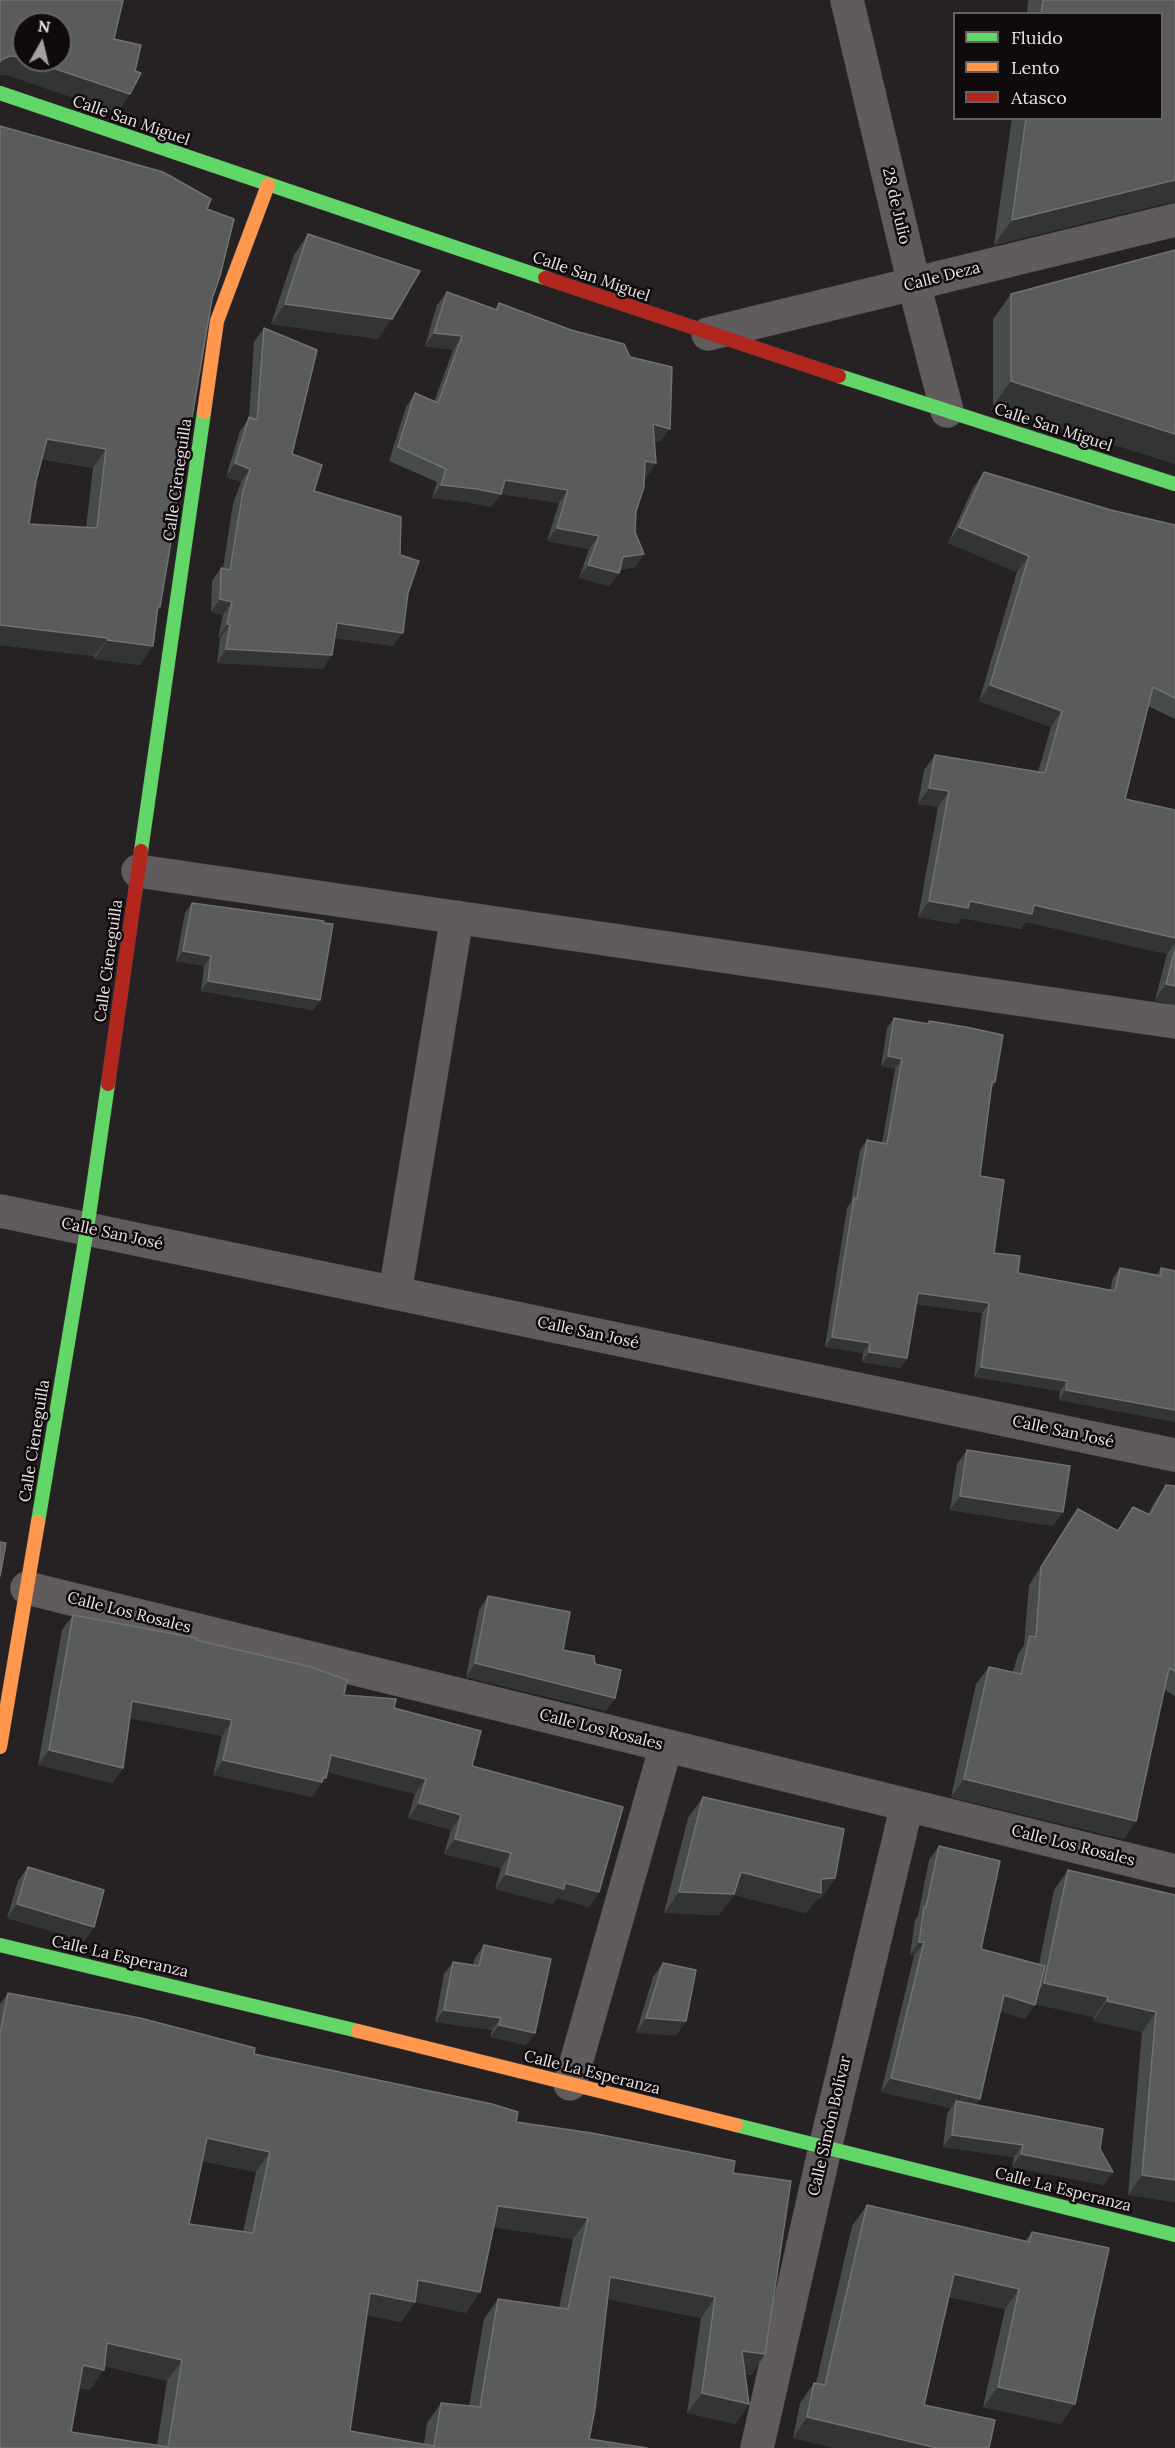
<!DOCTYPE html>
<html>
<head>
<meta charset="utf-8">
<style>
  body { margin:0 }
  #map { position:relative; width:1175px; height:2448px; overflow:hidden; background:#262123; font-family:Lora,serif }
  canvas { display:block }
  .legend { position:absolute; left:953px; top:12px; width:210px; height:108px; box-sizing:border-box; background:#0f0a0b; border:2px solid #676163; margin:0; padding:8px 10px; list-style:none; font-size:18px; color:#ebe3e6 }
  .legend li { display:flex; align-items:center; gap:12px; height:30px }
  .legend b { width:30px; border:2px solid #676163 }
  .north { position:absolute; left:12px; top:12px; width:60px; height:60px; box-sizing:border-box; background:#0f0a0b; border:2px solid #676163; border-radius:50%; rotate:8deg; font-size:16px; font-weight:700; line-height:24px; text-align:center; color:#ebe3e6 }
  .north::after { content:''; display:block; margin:auto; width:21px; height:27px; background:#a69fa2; clip-path:polygon(50% 0,100% 100%,50% 72%,0 100%) }
</style>
</head>
<body>
<div id="map">
<canvas width="1175" height="2448"></canvas>
<ul class="legend">
<li><b style="height:8px;background:#63d668"></b>Fluido</li>
<li><b style="height:8px;background:#ff974d"></b>Lento</li>
<li><b style="height:8px;background:#b3261e"></b>Atasco</li>
</ul>
<div class="north">N</div>
</div>
<script>
const context = document.querySelector('canvas').getContext('2d');
context.lineJoin = 'round';
function trace(path, color, width, dash) { context.strokeStyle = color; context.lineWidth = width; context.lineCap = dash ? 'butt' : 'round'; context.setLineDash(dash || []); context.stroke(path); }
function fillPath(path, color) { context.fillStyle = color; context.fill(path, 'evenodd'); }
function write(font, color, halo, rows, align = 'center') {
  context.font = font + ' Lora,serif'; context.lineWidth = 5; context.setLineDash([]); context.textBaseline = 'middle'; context.strokeStyle = halo; context.fillStyle = color; for (const [text, x, y, turn = 0] of rows) {
    context.save(); context.translate(x, y); context.rotate((+turn || 0) * Math.PI / 180); context.textAlign = isNaN(turn) ? turn : align; if (halo) context.strokeText(text, 0, 0); context.fillText(text, 0, 0); context.restore();
  }
}
const street = new Path2D(`
  M 847,0 L 914,284 L 947,411
  M 708,334 L 1175,220
  M 138,871 L 1175,1022
  M 0,1211 L 1175,1455
  M 395,1293 L 457,917
  M 27,1588 L 1175,1871
  M 570,2084 L 666,1746
  M 757,2448 L 825,2148 L 907,1805`);
const fast = new Path2D(`
  M 0,93 L 545,278
  M 839,376 L 1175,484
  M 141,851 L 204,412
  M 38,1522 L 87,1229 L 108,1084
  M 0,1945 L 358,2031
  M 736,2125 L 1175,2235`);
const slow = new Path2D(`
  M 204,412 L 217,321 L 268,185
  M 0,1747 L 38,1522
  M 358,2031 L 736,2125`);
const jam = new Path2D(`
  M 545,278 L 839,376
  M 108,1084 L 141,851`);
trace(street, '#433e40', 34);
trace(fast, '#433e40', 15);
trace(slow, '#433e40', 15);
trace(jam, '#433e40', 15);
trace(street, '#605b5d', 33);
trace(fast, '#63d668', 14);
trace(slow, '#ff974d', 14);
trace(jam, '#b3261e', 14);
fillPath(new Path2D(`
  M 1028,0 L 1175,0 L 1171,202 L 994,245 L 1012,118 L 1161,118 L 1161,14 L 1027,14 Z
  M 0,126 L 207,209 L 212,299 L 188,441 L 183,448 L 160,607 L 158,610 L 140,665 L 94,659 L 94,656 L 0,645 ZM 42,459 L 93,468 L 86,528 L 29,524 L 36,481 Z
  M 308,234 L 378,339 L 271,324 L 294,255 Z
  M 1175,250 L 1175,464 L 993,406 L 993,319 L 1011,294 Z
  M 447,292 L 495,309 L 499,303 L 660,442 L 654,441 L 656,463 L 646,477 L 644,476 L 636,511 L 635,532 L 644,554 L 635,567 L 620,570 L 619,573 L 609,586 L 579,578 L 589,549 L 547,541 L 559,503 L 501,494 L 491,507 L 467,502 L 432,498 L 437,482 L 389,461 L 406,407 L 415,393 L 434,402 L 453,350 L 425,346 L 437,305 Z
  M 264,328 L 292,454 L 314,491 L 400,555 L 408,593 L 393,646 L 335,638 L 323,669 L 217,663 L 220,638 L 218,638 L 223,615 L 211,612 L 212,581 L 221,568 L 223,568 L 233,504 L 241,482 L 226,477 L 240,431 L 249,418 L 254,342 Z
  M 984,472 L 1111,510 L 1175,525 L 1175,719 L 1148,706 L 1125,799 L 1175,810 L 1175,1005 L 1155,1000 L 1167,954 L 1026,922 L 1021,929 L 962,918 L 957,924 L 918,917 L 938,807 L 918,804 L 924,770 L 935,755 L 1038,772 L 1051,727 L 979,701 L 1017,572 L 948,543 L 973,488 Z
  M 192,903 L 320,1000 L 313,1010 L 201,991 L 204,966 L 176,961 L 185,913 Z
  M 894,1018 L 927,1024 L 929,1021 L 995,1082 L 992,1088 L 980,1176 L 994,1253 L 1018,1273 L 1110,1291 L 1113,1278 L 1120,1268 L 1156,1275 L 1161,1268 L 1175,1271 L 1175,1422 L 1059,1400 L 1060,1391 L 974,1377 L 982,1313 L 916,1304 L 907,1358 L 900,1368 L 862,1362 L 863,1353 L 825,1347 L 847,1208 L 851,1202 L 860,1150 L 867,1140 L 882,1143 L 895,1069 L 881,1066 L 887,1028 Z
  M 967,1450 L 1063,1512 L 1053,1526 L 950,1510 L 957,1464 Z
  M 1166,1485 L 1175,1486 L 1175,1696 L 1165,1690 L 1124,1839 L 951,1797 L 976,1684 L 989,1667 L 1013,1672 L 1018,1654 L 1024,1645 L 1029,1585 L 1066,1527 L 1078,1509 L 1117,1531 L 1133,1507 L 1148,1514 L 1154,1503 Z
  M 488,1596 L 563,1650 L 595,1664 L 615,1698 L 606,1711 L 466,1677 L 479,1610 Z
  M 73,1615 L 196,1640 L 344,1695 L 394,1708 L 472,1766 L 599,1892 L 589,1907 L 557,1898 L 553,1904 L 495,1889 L 501,1868 L 444,1854 L 451,1830 L 408,1818 L 415,1794 L 327,1772 L 315,1793 L 312,1797 L 213,1775 L 222,1736 L 130,1718 L 123,1768 L 112,1783 L 38,1765 L 62,1630 Z
  M 703,1797 L 835,1878 L 821,1898 L 817,1899 L 806,1913 L 734,1895 L 719,1915 L 664,1913 L 688,1818 Z
  M 939,1846 L 981,1949 L 1039,1964 L 1054,1890 L 1068,1870 L 1175,1895 L 1175,2202 L 1128,2195 L 1142,2032 L 1093,2021 L 1094,2017 L 1035,2004 L 1025,2019 L 1000,2011 L 976,2105 L 1100,2149 L 1104,2185 L 1012,2167 L 1014,2157 L 943,2147 L 947,2114 L 951,2108 L 881,2092 L 914,1956 L 910,1955 L 915,1920 L 918,1916 L 929,1860 Z
  M 28,1867 L 94,1927 L 84,1941 L 7,1918 L 18,1881 Z
  M 484,1945 L 535,2033 L 526,2045 L 490,2037 L 492,2030 L 435,2022 L 444,1974 L 453,1962 L 473,1965 L 475,1958 Z
  M 663,1963 L 686,2021 L 676,2035 L 636,2033 L 653,1977 Z
  M 8,1993 L 254,2054 L 516,2122 L 733,2173 L 765,2354 L 751,2375 L 745,2374 L 749,2404 L 735,2424 L 687,2413 L 701,2318 L 607,2299 L 589,2439 L 647,2448 L 0,2448 L 0,2004 ZM 202,2161 L 256,2172 L 243,2232 L 189,2224 ZM 493,2227 L 573,2239 L 559,2308 L 498,2299 L 484,2319 L 469,2406 L 441,2403 L 427,2423 L 424,2444 L 350,2431 L 367,2315 L 401,2322 L 415,2302 L 466,2313 ZM 104,2366 L 167,2381 L 157,2445 L 71,2432 L 79,2388 L 90,2390 Z
  M 867,2205 L 1025,2241 L 1032,2232 L 1061,2424 L 983,2407 L 1005,2309 L 949,2297 L 924,2405 L 989,2448 L 835,2448 L 793,2438 L 800,2403 L 814,2383 L 816,2383 L 852,2226 Z`), '#484b4b');
fillPath(new Path2D(`
  M 10,56 L 19,57 L 24,58 L 24,60 L 29,60 L 130,94 L 117,113 L 6,75 L 0,75 L 0,62 L 1,60 Z
  M 1175,180 L 1175,203 L 1171,202 L 994,245 L 1012,220 Z
  M 285,304 L 392,319 L 378,339 L 271,324 Z
  M 434,333 L 462,336 L 453,350 L 425,346 Z
  M 1011,381 L 1175,434 L 1175,464 L 993,406 Z
  M 653,424 L 670,429 L 660,442 L 644,438 Z
  M 47,439 L 106,449 L 93,468 L 34,457 Z
  M 184,439 L 188,441 L 175,459 Z
  M 645,461 L 656,463 L 646,477 L 635,475 Z
  M 235,463 L 250,469 L 241,482 L 226,477 Z
  M 505,480 L 568,490 L 559,503 L 499,494 L 501,494 L 491,507 L 467,502 L 432,498 L 441,485 Z
  M 959,527 L 1029,556 L 1017,572 L 948,543 Z
  M 557,528 L 599,536 L 589,549 L 547,541 Z
  M 644,554 L 635,567 L 614,571 L 623,557 Z
  M 588,565 L 619,573 L 609,586 L 579,578 Z
  M 220,599 L 232,602 L 223,615 L 211,612 Z
  M 337,623 L 403,633 L 393,646 L 327,637 Z
  M 227,624 L 230,625 L 220,638 L 218,638 Z
  M 0,625 L 108,638 L 94,656 L 0,645 Z
  M 107,640 L 153,646 L 140,665 L 94,659 Z
  M 226,649 L 332,655 L 323,669 L 217,663 Z
  M 990,685 L 1062,711 L 1051,727 L 979,701 Z
  M 929,788 L 949,791 L 938,807 L 918,804 Z
  M 929,901 L 970,901 L 1034,905 L 1175,938 L 1175,943 L 1167,954 L 1026,922 L 1021,929 L 962,918 L 957,924 L 918,917 Z
  M 183,951 L 211,956 L 204,966 L 176,961 Z
  M 208,981 L 320,1000 L 313,1010 L 201,991 Z
  M 1166,984 L 1175,986 L 1175,1005 L 1155,1000 Z
  M 888,1056 L 902,1059 L 895,1069 L 881,1066 Z
  M 918,1293 L 989,1303 L 982,1313 L 911,1303 Z
  M 832,1337 L 870,1343 L 863,1353 L 825,1347 Z
  M 869,1352 L 907,1358 L 900,1368 L 862,1362 Z
  M 981,1367 L 1067,1381 L 1060,1391 L 974,1377 Z
  M 1066,1390 L 1175,1410 L 1175,1422 L 1059,1400 Z
  M 960,1496 L 1063,1512 L 1053,1526 L 950,1510 Z
  M 475,1663 L 615,1698 L 606,1711 L 466,1677 Z
  M 132,1701 L 232,1720 L 222,1736 L 122,1717 Z
  M 49,1750 L 123,1768 L 112,1783 L 38,1765 Z
  M 331,1755 L 426,1779 L 415,1794 L 320,1770 Z
  M 223,1760 L 326,1778 L 312,1797 L 213,1775 Z
  M 964,1779 L 1136,1821 L 1124,1839 L 951,1797 Z
  M 419,1803 L 461,1815 L 451,1830 L 408,1818 Z
  M 455,1839 L 511,1853 L 501,1868 L 444,1854 Z
  M 741,1872 L 821,1879 L 835,1878 L 821,1898 L 817,1899 L 806,1913 L 734,1895 L 719,1915 L 664,1913 L 679,1892 Z
  M 506,1874 L 565,1883 L 599,1892 L 589,1907 L 557,1898 L 553,1904 L 495,1889 Z
  M 17,1904 L 94,1927 L 84,1941 L 7,1918 Z
  M 919,1942 L 924,1942 L 914,1956 L 910,1955 Z
  M 1044,1983 L 1108,1997 L 1094,2017 L 1031,2003 Z
  M 1004,1995 L 1035,2005 L 1025,2019 L 994,2009 Z
  M 1107,2001 L 1156,2012 L 1142,2032 L 1093,2021 Z
  M 444,2010 L 501,2018 L 492,2030 L 435,2022 Z
  M 646,2018 L 686,2021 L 676,2035 L 636,2033 Z
  M 499,2025 L 535,2033 L 526,2045 L 490,2037 Z
  M 891,2078 L 980,2099 L 971,2112 L 956,2101 L 951,2108 L 881,2092 Z
  M 952,2135 L 1023,2145 L 1014,2157 L 943,2147 Z
  M 207,2138 L 270,2152 L 256,2172 L 193,2159 Z
  M 1021,2154 L 1113,2172 L 1104,2185 L 1012,2167 Z
  M 1142,2175 L 1175,2180 L 1175,2202 L 1128,2195 Z
  M 498,2206 L 588,2218 L 573,2239 L 484,2226 Z
  M 954,2274 L 1019,2289 L 1005,2309 L 940,2295 Z
  M 610,2277 L 715,2297 L 701,2318 L 595,2297 Z
  M 418,2280 L 480,2292 L 466,2313 L 415,2302 L 401,2322 L 356,2313 L 370,2293 Z
  M 107,2343 L 182,2360 L 167,2381 L 93,2363 Z
  M 742,2351 L 765,2354 L 751,2375 L 728,2371 Z
  M 83,2365 L 104,2370 L 90,2390 L 69,2386 Z
  M 998,2387 L 1075,2404 L 1061,2424 L 983,2407 Z
  M 702,2393 L 749,2404 L 735,2424 L 687,2413 Z
  M 807,2417 L 937,2448 L 835,2448 L 793,2438 Z`), '#333434');
const building = new Path2D(`
  M 0,0 L 123,0 L 114,39 L 141,45 L 135,71 L 141,73 L 130,94 L 29,60 L 60,60 L 60,24 L 24,24 L 24,58 L 19,57 L 10,56 L 1,60 L 0,62 Z
  M 1043,0 L 1175,0 L 1175,180 L 1012,220 L 1026,118 L 1161,118 L 1161,14 L 1041,14 Z
  M 0,126 L 163,172 L 211,199 L 207,209 L 234,219 L 220,276 L 212,299 L 188,441 L 184,439 L 173,530 L 160,607 L 158,606 L 153,646 L 107,640 L 108,638 L 0,625 ZM 47,439 L 106,449 L 97,528 L 29,524 L 36,481 Z
  M 308,234 L 420,271 L 392,319 L 285,304 Z
  M 1175,250 L 1175,434 L 1011,381 L 1011,294 Z
  M 447,292 L 497,310 L 499,303 L 571,330 L 624,344 L 630,357 L 672,367 L 670,429 L 653,424 L 656,463 L 645,461 L 644,487 L 636,511 L 635,532 L 644,554 L 623,557 L 619,573 L 588,565 L 599,536 L 557,528 L 568,490 L 505,480 L 501,494 L 477,489 L 441,485 L 446,469 L 398,447 L 415,393 L 438,403 L 462,336 L 434,333 Z
  M 264,328 L 317,350 L 292,454 L 322,465 L 314,491 L 401,517 L 400,555 L 419,561 L 408,593 L 403,633 L 337,623 L 332,655 L 226,649 L 230,625 L 227,624 L 232,602 L 220,599 L 221,568 L 230,570 L 243,491 L 250,469 L 235,463 L 249,417 L 257,420 Z
  M 984,472 L 1111,510 L 1175,525 L 1175,698 L 1153,687 L 1125,799 L 1175,810 L 1175,938 L 1034,905 L 1032,914 L 970,901 L 968,908 L 929,901 L 949,791 L 929,788 L 935,755 L 1045,773 L 1062,711 L 990,685 L 1029,556 L 959,527 Z
  M 192,903 L 324,921 L 323,923 L 333,924 L 320,1000 L 208,981 L 211,956 L 183,951 Z
  M 1175,950 L 1175,986 L 1166,984 Z
  M 894,1018 L 929,1024 L 929,1021 L 966,1027 L 1003,1035 L 995,1082 L 992,1082 L 980,1176 L 1004,1180 L 994,1253 L 1020,1256 L 1018,1273 L 1115,1291 L 1120,1268 L 1161,1276 L 1161,1268 L 1175,1271 L 1175,1410 L 1066,1390 L 1067,1381 L 981,1367 L 989,1303 L 918,1293 L 907,1358 L 869,1352 L 870,1343 L 832,1337 L 854,1198 L 857,1199 L 867,1140 L 887,1144 L 902,1059 L 888,1056 Z
  M 967,1450 L 1070,1466 L 1063,1512 L 960,1496 Z
  M 1166,1485 L 1175,1486 L 1175,1671 L 1169,1668 L 1136,1821 L 964,1779 L 989,1667 L 1021,1674 L 1030,1636 L 1036,1637 L 1041,1567 L 1078,1509 L 1118,1531 L 1133,1507 L 1150,1515 Z
  M 0,1542 L 6,1543 L 0,1576 Z
  M 488,1596 L 570,1612 L 563,1650 L 594,1656 L 595,1664 L 621,1670 L 615,1698 L 475,1663 Z
  M 73,1615 L 196,1638 L 196,1640 L 311,1667 L 347,1680 L 344,1695 L 396,1699 L 394,1708 L 481,1731 L 472,1766 L 623,1807 L 599,1892 L 565,1883 L 564,1889 L 506,1874 L 511,1853 L 455,1839 L 461,1815 L 419,1803 L 426,1779 L 331,1755 L 326,1778 L 323,1777 L 322,1782 L 223,1760 L 232,1720 L 132,1701 L 123,1768 L 49,1750 Z
  M 703,1797 L 844,1829 L 835,1878 L 821,1879 L 821,1893 L 741,1872 L 734,1894 L 679,1892 Z
  M 939,1846 L 1000,1861 L 981,1949 L 1045,1966 L 1035,2005 L 1004,1995 L 980,2099 L 891,2078 L 924,1942 L 919,1942 L 924,1907 L 926,1907 Z
  M 28,1867 L 104,1890 L 94,1927 L 17,1904 Z
  M 1068,1870 L 1175,1895 L 1175,2180 L 1142,2175 L 1156,2012 L 1107,2001 L 1108,1997 L 1044,1983 Z
  M 484,1945 L 551,1959 L 535,2033 L 499,2025 L 501,2018 L 444,2010 L 453,1962 L 479,1966 Z
  M 663,1963 L 696,1970 L 686,2021 L 646,2018 Z
  M 8,1993 L 140,2018 L 255,2048 L 254,2054 L 492,2104 L 518,2112 L 516,2122 L 592,2133 L 735,2161 L 733,2173 L 791,2181 L 765,2354 L 742,2351 L 749,2404 L 702,2393 L 715,2297 L 610,2277 L 595,2409 L 589,2439 L 647,2448 L 0,2448 L 0,2034 ZM 207,2138 L 270,2152 L 253,2233 L 189,2224 ZM 498,2206 L 588,2218 L 568,2309 L 498,2299 L 480,2407 L 441,2403 L 434,2446 L 350,2431 L 370,2293 L 415,2302 L 418,2280 L 480,2292 ZM 107,2343 L 182,2360 L 168,2447 L 71,2432 L 83,2365 L 104,2370 Z
  M 956,2101 L 1103,2129 L 1100,2149 L 1113,2172 L 1021,2154 L 1023,2145 L 952,2135 Z
  M 867,2205 L 1029,2242 L 1032,2232 L 1109,2248 L 1075,2404 L 998,2387 L 1019,2289 L 954,2274 L 924,2405 L 995,2420 L 989,2448 L 937,2448 L 807,2417 L 814,2383 L 825,2385 Z`);
fillPath(building, '#5a5c5b');
trace(building, '#707171', 1.5);
write('16px', '#ebe3e6', '#0f0a0b', [
  ["Calle San Miguel",131,121,19],
  ["28 de Julio",896,206,77],
  ["Calle San Miguel",591,277,19],
  ["Calle Deza",942,277,-14],
  ["Calle San Miguel",1053,428,18],
  ["Calle Cieneguilla",178,480,-82],
  ["Calle Cieneguilla",109,961,-82],
  ["Calle San José",112,1234,12],
  ["Calle San José",588,1333,12],
  ["Calle San José",1063,1432,12],
  ["Calle Cieneguilla",35,1441,-81],
  ["Calle Los Rosales",129,1613,14],
  ["Calle Los Rosales",601,1730,14],
  ["Calle Los Rosales",1073,1846,14],
  ["Calle La Esperanza",120,1957,13],
  ["Calle La Esperanza",592,2073,14],
  ["Calle Simón Bolívar",830,2126,-77],
  ["Calle La Esperanza",1063,2190,14]
]);
</script>
</body>
</html>
